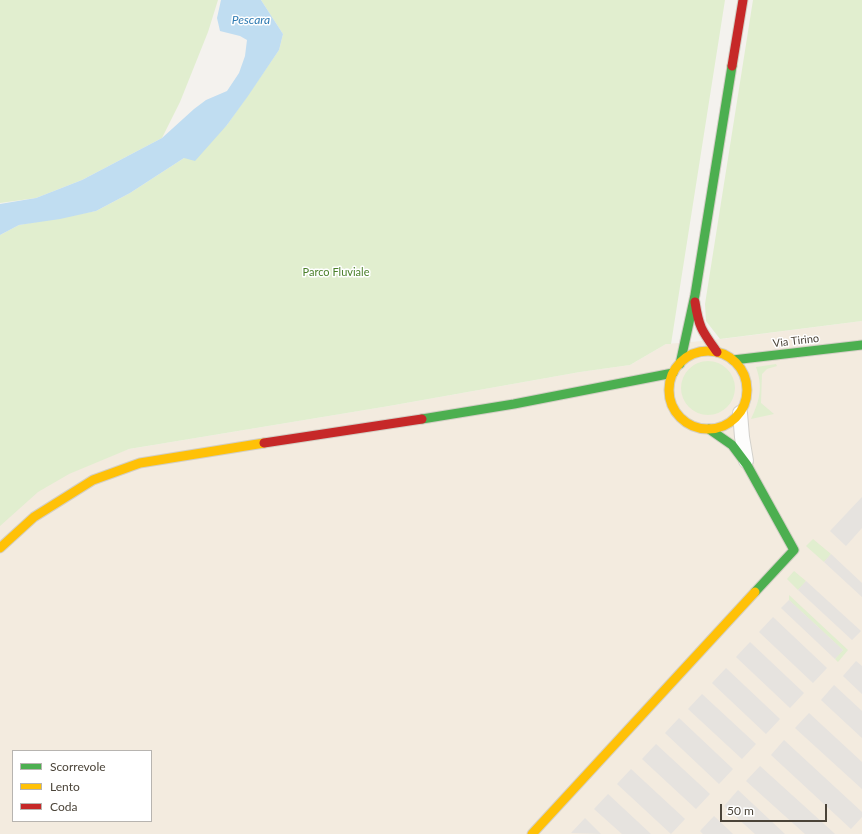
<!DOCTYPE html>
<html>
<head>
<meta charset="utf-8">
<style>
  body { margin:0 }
  #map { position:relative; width:862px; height:834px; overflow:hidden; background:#f4f2ee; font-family:Lato,sans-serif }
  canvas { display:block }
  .legend { position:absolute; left:12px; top:750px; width:140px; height:72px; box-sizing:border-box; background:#fff; border:1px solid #b7b4b0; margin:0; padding:5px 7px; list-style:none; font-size:12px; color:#4b4439 }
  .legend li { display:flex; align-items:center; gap:8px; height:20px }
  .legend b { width:20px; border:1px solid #b7b4b0 }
  .scale { position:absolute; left:720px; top:804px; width:107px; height:18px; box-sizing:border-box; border:2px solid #4b4439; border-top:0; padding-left:5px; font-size:12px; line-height:14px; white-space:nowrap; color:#4b4439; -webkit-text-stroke:3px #fff; paint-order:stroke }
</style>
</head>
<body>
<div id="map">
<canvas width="862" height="834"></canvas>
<ul class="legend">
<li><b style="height:5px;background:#4caf50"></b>Scorrevole</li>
<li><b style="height:5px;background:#ffc107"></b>Lento</li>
<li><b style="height:5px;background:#c62828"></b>Coda</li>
</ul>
<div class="scale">50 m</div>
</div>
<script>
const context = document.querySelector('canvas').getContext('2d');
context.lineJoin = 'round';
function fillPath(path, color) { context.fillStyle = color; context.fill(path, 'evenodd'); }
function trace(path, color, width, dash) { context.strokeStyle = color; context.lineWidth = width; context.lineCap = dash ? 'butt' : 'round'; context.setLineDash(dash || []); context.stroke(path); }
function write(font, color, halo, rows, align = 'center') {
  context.font = font + ' Lato,sans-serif'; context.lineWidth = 3; context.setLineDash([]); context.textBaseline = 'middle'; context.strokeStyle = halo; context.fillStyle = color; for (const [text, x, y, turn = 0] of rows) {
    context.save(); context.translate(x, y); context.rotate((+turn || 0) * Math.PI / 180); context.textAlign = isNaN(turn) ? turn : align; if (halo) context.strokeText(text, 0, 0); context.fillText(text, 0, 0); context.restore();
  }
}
fillPath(new Path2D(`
  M 862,321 L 862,834 L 0,834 L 0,521 L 51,474 L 129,449 L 389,406 L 580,372 L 630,365 L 666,344 L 714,340 ZM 13,751 L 151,751 L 151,821 L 13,821 Z`), '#f3ebdf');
fillPath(new Path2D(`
  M 0,0 L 218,0 L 208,32 L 180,102 L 162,138 L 82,180 L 36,198 L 0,203 Z
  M 261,0 L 725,0 L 671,344 L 666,344 L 630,365 L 580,372 L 389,406 L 129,449 L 69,474 L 38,492 L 0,526 L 0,235 L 19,225 L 96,211 L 130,193 L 184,158 L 227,125 L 279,50 L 283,34 Z
  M 753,0 L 862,0 L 862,321 L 720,339 L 706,321 L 705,304 Z
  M681 388a27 27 0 1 1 54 0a27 27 0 1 1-54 0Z
  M 776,364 L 777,366 L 767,369 L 762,374 L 761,403 L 774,414 L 751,419 C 760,400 763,387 756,367 Z
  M 813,539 L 831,554 L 824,562 L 806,546 Z
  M 794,571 L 806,581 L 798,590 L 787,579 Z
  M 789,595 L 848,650 L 838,662 L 835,659 L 843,650 L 789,600 Z`), '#e1eecf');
fillPath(new Path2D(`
  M 862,497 L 862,528 L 846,546 L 830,531 Z
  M 831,554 L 862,583 L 862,597 L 824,562 Z
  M 806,581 L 861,631 L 852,640 L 798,590 Z
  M 789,600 L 843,650 L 835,659 L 781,608 Z
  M 773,617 L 827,668 L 813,683 L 759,632 Z
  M 750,642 L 804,693 L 790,708 L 736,657 Z
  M 856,661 L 862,666 L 862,694 L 843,676 Z
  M 726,668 L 780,719 L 766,734 L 712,683 Z
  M 834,685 L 862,711 L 862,738 L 821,700 Z
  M 702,694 L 756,744 L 742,759 L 688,709 Z
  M 809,713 L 862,762 L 862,789 L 795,728 Z
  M 679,718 L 733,769 L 719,784 L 665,733 Z
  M 784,740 L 862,812 L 862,817 L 851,829 L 771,755 Z
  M 656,744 L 710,794 L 696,809 L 642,759 Z
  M 760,766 L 834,833 L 835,834 L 805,834 L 746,781 Z
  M 631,769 L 685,819 L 671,834 L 617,784 Z
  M 738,790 L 785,834 L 755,834 L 724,806 Z
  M 608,794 L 651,834 L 622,834 L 594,809 Z
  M 714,816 L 733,834 L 703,834 L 700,831 Z
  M 585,818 L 601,834 L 571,833 Z`), '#e6e3df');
fillPath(new Path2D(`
  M 221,0 L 261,0 L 283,34 L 279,50 L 248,96 L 227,125 L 195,161 L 184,158 L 130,193 L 96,211 L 60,219 L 19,225 L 0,235 L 0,204 L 36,198 L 82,180 L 162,138 L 194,109 L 206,100 L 227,91 L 239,73 L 245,56 L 247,40 L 240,36 L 220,31 L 217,18 Z`), '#c0ddf1');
const street = new Path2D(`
  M 740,413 L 742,437 L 746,461`);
const fast = new Path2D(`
  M 733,360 L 862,345
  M 680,364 L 695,295 L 732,66
  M 422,419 L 514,404 L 673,373
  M 709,429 L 732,445 L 747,465 L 794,550 L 755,592`);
const slow = new Path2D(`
  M669 390a39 39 0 1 1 78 0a39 39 0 1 1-78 0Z
  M 0,548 L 34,517 L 93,480 L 140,463 L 264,443
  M 532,834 L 755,592`);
const jam = new Path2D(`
  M 732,66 L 743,0
  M 695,302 C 699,328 702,331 717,352
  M 264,443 L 422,419`);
trace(street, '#d2d0cb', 16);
trace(fast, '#d3cfc5', 11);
trace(slow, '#d3cfc5', 11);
trace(jam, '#d3cfc5', 11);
trace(street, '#fdfdfc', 14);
trace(fast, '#4caf50', 9);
trace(slow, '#ffc107', 9);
trace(jam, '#c62828', 9);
write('11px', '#4a7f2a', '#fff', [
  ["Parco Fluviale",336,272]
]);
write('11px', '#4b4439', '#fff', [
  ["Via Tirino",796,341,-7]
]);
write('italic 12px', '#2e7ab2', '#fff', [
  ["Pescara",251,20]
]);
</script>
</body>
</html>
